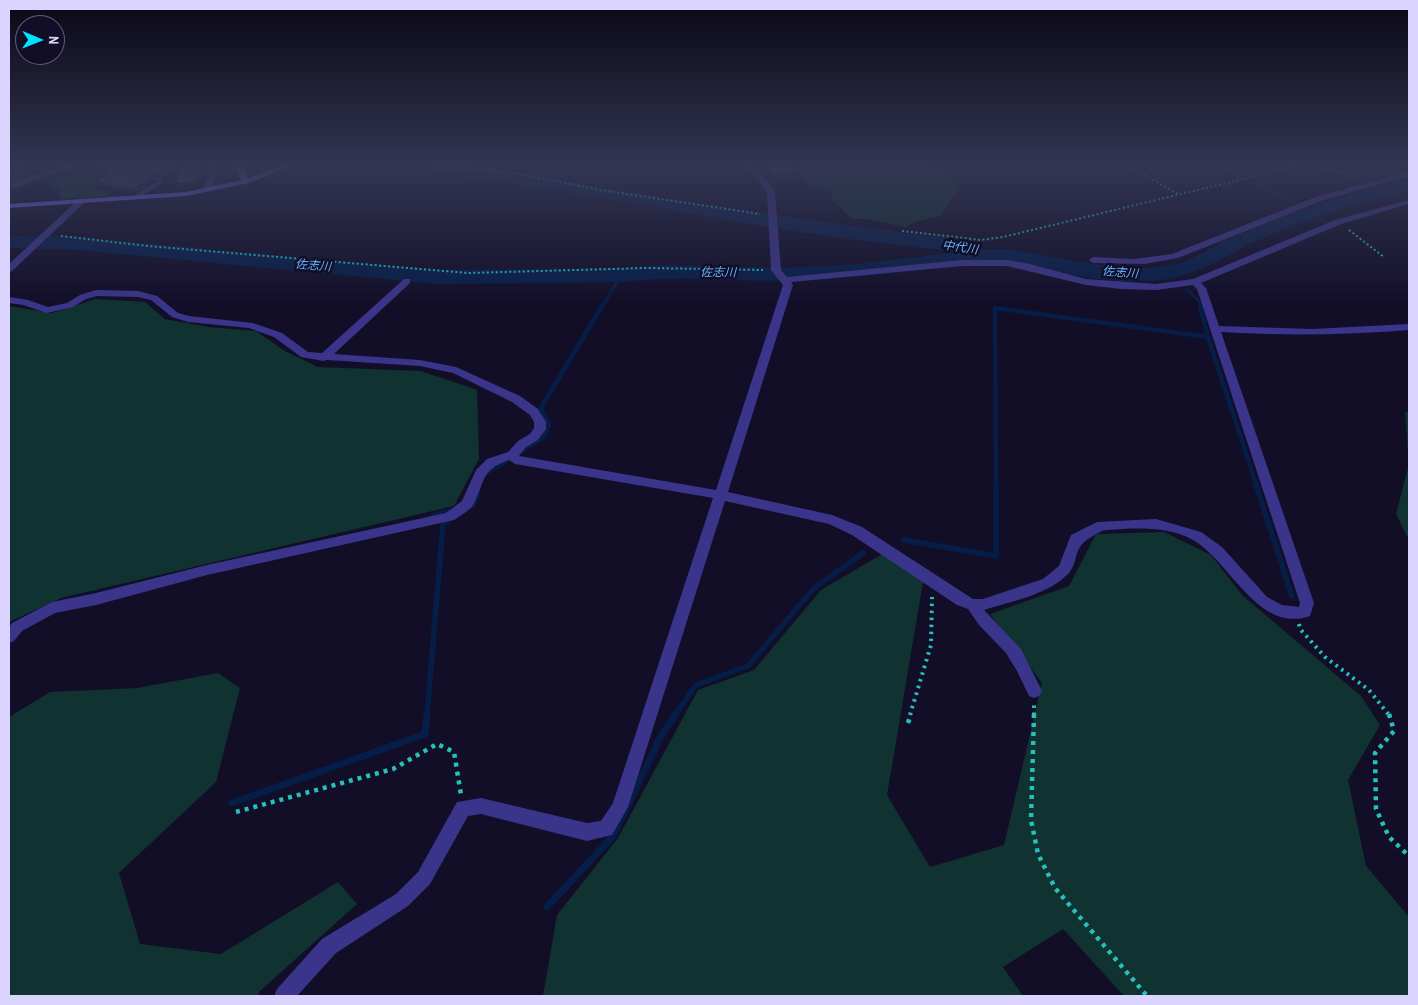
<!DOCTYPE html>
<html>
<head>
<meta charset="utf-8">
<style>
  body { margin:0 }
  #map { position:relative; width:1418px; height:1005px; overflow:hidden; background:#120e28; font-family:"Archivo Narrow",sans-serif }
  canvas { display:block }
  .frame { position:absolute; inset:0; border:10px solid #dad4ff; pointer-events:none }
  .north { position:absolute; left:15px; top:15px; width:50px; height:50px; box-sizing:border-box; background:#120e28; border:1px solid #625d7e; border-radius:50%; rotate:91deg; font-size:14px; font-weight:700; line-height:20px; text-align:center; color:#dad4ff }
  .north::after { content:''; display:block; margin:auto; width:18px; height:22px; background:#00e2ff; clip-path:polygon(50% 0,100% 100%,50% 72%,0 100%) }
</style>
</head>
<body>
<div id="map">
<canvas width="1418" height="1005"></canvas>
<div class="frame"></div>
<div class="north">N</div>
</div>
<script>
const context = document.querySelector('canvas').getContext('2d');
context.lineJoin = 'round';
function fillPath(path, color) { context.fillStyle = color; context.fill(path, 'evenodd'); }
function trace(path, color, width, dash) { context.strokeStyle = color; context.lineWidth = width; context.lineCap = dash ? 'butt' : 'round'; context.setLineDash(dash || []); context.stroke(path); }
function write(font, color, halo, rows, align = 'center') {
  context.font = font + ' "Archivo Narrow","Noto Sans JP",sans-serif'; context.lineWidth = 5; context.setLineDash([]); context.textBaseline = 'middle'; context.strokeStyle = halo; context.fillStyle = color; for (const [text, x, y, turn = 0] of rows) {
    context.save(); context.translate(x, y); context.rotate((+turn || 0) * Math.PI / 180); context.textAlign = isNaN(turn) ? turn : align; if (halo) context.strokeText(text, 0, 0); context.fillText(text, 0, 0); context.restore();
  }
}
fillPath(new Path2D(`
  M 9,166 L 63,167 L 51,171 L 34,170 L 23,177 L 30,178 L 9,186 Z
  M 794,166 L 931,166 L 944,171 L 959,187 L 940,216 L 917,221 L 905,227 L 867,219 L 852,219 L 831,198 L 833,191 L 810,186 Z
  M 82,173 L 105,179 L 93,190 L 112,192 L 106,197 L 59,199 L 60,191 L 47,182 Z
  M 96,299 L 145,302 L 165,319 L 209,327 L 256,331 L 285,351 L 318,367 L 421,371 L 477,390 L 479,459 L 454,506 L 61,598 L 9,622 L 9,306 L 52,313 Z
  M 1409,411 L 1409,540 L 1396,514 L 1409,464 L 1405,412 Z
  M 1164,532 L 1211,555 L 1242,595 L 1361,696 L 1380,725 L 1348,780 L 1366,866 L 1409,917 L 1409,996 L 1124,996 L 1063,929 L 1003,967 L 1023,996 L 543,996 L 557,915 L 618,838 L 698,690 L 754,670 L 821,590 L 884,553 L 923,582 L 887,795 L 930,867 L 1004,845 L 1042,683 L 990,614 L 1069,586 L 1096,534 Z
  M 218,673 L 240,688 L 216,782 L 119,873 L 140,944 L 221,954 L 338,882 L 357,904 L 260,991 L 258,996 L 9,996 L 9,717 L 50,692 L 137,688 Z`), '#103231');
trace(new Path2D(`
  M 1223,166 L 1243,176
  M 1252,181 L 1295,203
  M 1307,208 L 1317,211
  M 1165,273 L 1174,279
  M 1186,289 L 1199,301 L 1201,307
  M 602,307 L 621,275`), '#061d48', 3);
trace(new Path2D(`
  M 1208,337 L 1257,487
  M 521,451 L 543,438 L 549,425 L 541,408 L 602,306
  M 487,472 L 505,462
  M 996,487 L 995,308 L 1208,337 L 1200,306`), '#061d48', 4.5);
trace(new Path2D(`
  M 1256,485 L 1292,596
  M 468,508 L 473,505 L 478,493
  M 433,516 L 451,511
  M 904,540 L 996,556 L 996,485
  M 427,715 L 443,524 L 450,519
  M 675,715 L 696,685 L 748,666 L 813,589 L 863,553`), '#061d48', 5.5);
trace(new Path2D(`
  M 232,803 L 425,734 L 427,714
  M 547,907 L 613,836 L 662,734 L 676,714`), '#061d48', 7);
fillPath(new Path2D(`
  M 428,166 C 498,163 566,182 634,193 C 745,211 856,227 968,241 L 975,243 L 979,247 L 976,250 L 1008,249 L 1109,267 L 1145,268 L 1165,266 L 1182,263 L 1199,255 L 1223,242 L 1278,218 L 1331,200 L 1409,179 L 1409,191 C 1370,201 1331,211 1293,226 C 1274,233 1254,241 1237,251 C 1211,265 1192,276 1162,280 C 1133,283 1102,281 1073,275 C 1051,271 1029,262 1006,261 C 983,261 960,265 937,268 C 891,273 846,279 800,281 C 740,282 680,275 621,282 L 437,284 L 78,250 L 9,248 L 9,236 L 55,235 L 437,270 L 621,268 C 680,262 740,269 800,267 C 853,266 906,258 959,252 C 901,245 843,239 786,230 C 669,211 554,189 437,171 L 431,170 Z`), '#061d48');
trace(new Path2D(`
  M 453,166 L 526,175 L 600,190 L 760,214
  M 1129,166 L 1178,194
  M 1319,166 L 1354,177
  M 1349,230 L 1384,257
  M 902,231 L 981,240 L 1003,237 L 1297,166
  M 61,236 L 148,246 L 468,273 L 646,268 L 763,270`), '#26c1ba', 2, [2, 2.5]);
trace(new Path2D(`
  M 1299,624 L 1300,629 L 1325,657 L 1369,690 L 1389,715
  M 910,715 L 931,645 L 932,597
  M 1034,715 L 1034,705`), '#26c1ba', 4, [2.5, 4.5]);
trace(new Path2D(`
  M 1034,714 L 1031,820 L 1038,854 L 1055,888 L 1147,996
  M 1389,714 L 1394,731 L 1375,753 L 1376,809 L 1389,837 L 1409,856
  M 908,723 L 911,714
  M 236,812 L 393,769 L 437,744 L 454,752 L 461,795`), '#26c1ba', 4.5, [4, 5]);
fillPath(new Path2D(`
  M 127,166 L 138,166 L 139,173 L 162,178 L 162,183 L 135,200 L 131,200 L 131,198 L 156,182 L 157,180 L 134,175 L 133,168 Z`), '#3a358a');
fillPath(new Path2D(`
  M 65,166 L 77,166 L 38,179 L 9,191 L 9,186 L 32,175 Z
  M 210,166 L 218,166 L 211,190 L 207,192 L 203,190 Z
  M 744,166 L 752,166 L 763,175 L 775,192 L 781,270 L 787,277 L 962,260 L 1007,260 L 1026,263 L 1086,279 L 1156,284 L 1193,279 L 1335,220 L 1409,200 L 1409,204 L 1341,224 L 1201,283 L 1206,288 L 1219,326 L 1312,329 L 1409,324 L 1409,330 C 1346,335 1284,336 1221,332 L 1314,603 L 1310,616 C 1258,634 1231,562 1193,540 C 1168,526 1135,528 1107,530 C 1102,530 1098,533 1093,536 C 1070,548 1081,561 1067,575 C 1046,595 1012,601 984,610 L 1021,649 L 1042,691 L 1039,696 L 1034,698 L 1029,696 L 1017,671 L 1006,653 L 979,625 L 968,609 L 957,605 L 852,535 L 829,524 L 725,501 L 628,807 L 612,835 L 587,841 L 481,814 L 468,816 L 430,884 L 408,906 L 336,953 L 297,996 L 274,996 L 277,989 L 322,939 L 396,894 L 418,872 L 457,802 L 481,798 L 587,823 L 601,821 L 613,803 L 713,498 L 515,464 L 509,460 C 480,470 486,481 473,505 C 469,511 460,516 454,520 L 207,575 L 96,605 L 55,613 L 22,631 L 14,641 L 9,643 L 9,627 L 12,623 L 52,602 L 96,593 L 207,565 L 446,513 L 462,501 L 476,470 L 487,459 L 508,452 L 518,441 L 530,434 L 534,428 L 534,422 L 530,415 L 512,402 L 453,373 L 420,366 L 327,360 L 323,361 L 301,357 L 274,337 L 249,328 L 188,322 L 172,317 L 151,300 L 138,297 L 97,296 L 86,299 L 73,307 L 47,313 L 23,305 L 9,303 L 9,297 L 28,300 L 48,307 L 67,303 L 80,295 L 96,290 L 138,291 L 157,296 L 178,313 L 189,316 L 253,323 L 282,333 L 308,352 L 322,353 L 404,279 L 410,279 L 410,283 L 334,354 L 420,360 L 456,367 L 520,396 L 538,409 L 546,422 L 546,429 L 538,440 L 526,447 L 519,456 L 716,490 L 783,285 L 771,270 L 767,192 L 757,179 ZM 962,266 L 1007,266 L 1086,285 L 1121,289 L 1156,290 L 1193,285 L 1197,289 L 1300,603 L 1299,607 L 1282,605 L 1267,597 L 1222,547 L 1201,532 L 1156,519 L 1097,522 L 1071,535 L 1059,566 L 1043,579 L 983,599 L 973,599 L 862,527 L 832,515 L 728,492 L 793,285 L 791,282 Z
  M 1409,172 L 1409,176 L 1324,200 L 1178,258 L 1144,264 L 1093,263 L 1089,260 L 1093,257 L 1134,259 L 1172,254 L 1318,196 Z
  M 79,199 L 86,201 L 12,271 L 9,272 L 9,264 Z`), '#3a358a');
fillPath(new Path2D(`
  M 234,166 L 242,166 L 248,178 L 281,166 L 292,166 L 249,183 L 186,196 L 9,208 L 9,204 L 186,192 L 241,180 Z`), '#716bff');
fillPath(new Path2D(`
  M 93,166 L 129,166 L 132,172 L 154,181 L 138,191 L 103,186 L 100,181 L 111,173 L 109,173 L 106,169 Z
  M 138,166 L 181,166 L 164,177 L 141,171 Z
  M 765,166 L 791,166 L 795,170 L 795,176 L 776,178 Z`), '#302557');
fillPath(new Path2D(`
  M 171,166 L 181,166 L 164,177 L 161,172 Z
  M 201,166 L 206,166 L 198,185 L 180,186 L 177,182 Z
  M 795,170 L 795,176 L 776,178 L 776,173 Z
  M 151,176 L 154,181 L 138,191 L 135,186 Z
  M 10,185 L 14,191 L 9,199 L 9,187 Z`), '#1c143c');
const building = new Path2D(`
  M 111,166 L 129,166 L 130,171 L 151,176 L 135,186 L 100,181 L 115,170 L 106,168 Z
  M 138,166 L 171,166 L 161,172 Z
  M 184,166 L 201,166 L 195,180 L 177,182 Z
  M 770,166 L 791,166 L 795,170 L 776,173 Z`);
fillPath(building, '#423869');
trace(building, '#5a5080', 1);
const sky = context.createLinearGradient(0, 0, 0, 307);
sky.addColorStop(0, '#0a0816');
sky.addColorStop(0.54, '#333653');
sky.addColorStop(1, '#33365300');
context.fillStyle = sky;
context.fillRect(0, 0, 1418, 307);
write('italic 12px', '#62b4ff', '#120e28', [
  ["中代川",960,248,8],
  ["佐志川",313,266,5],
  ["佐志川",718,273,1],
  ["佐志川",1120,273,5]
]);
</script>
</body>
</html>
